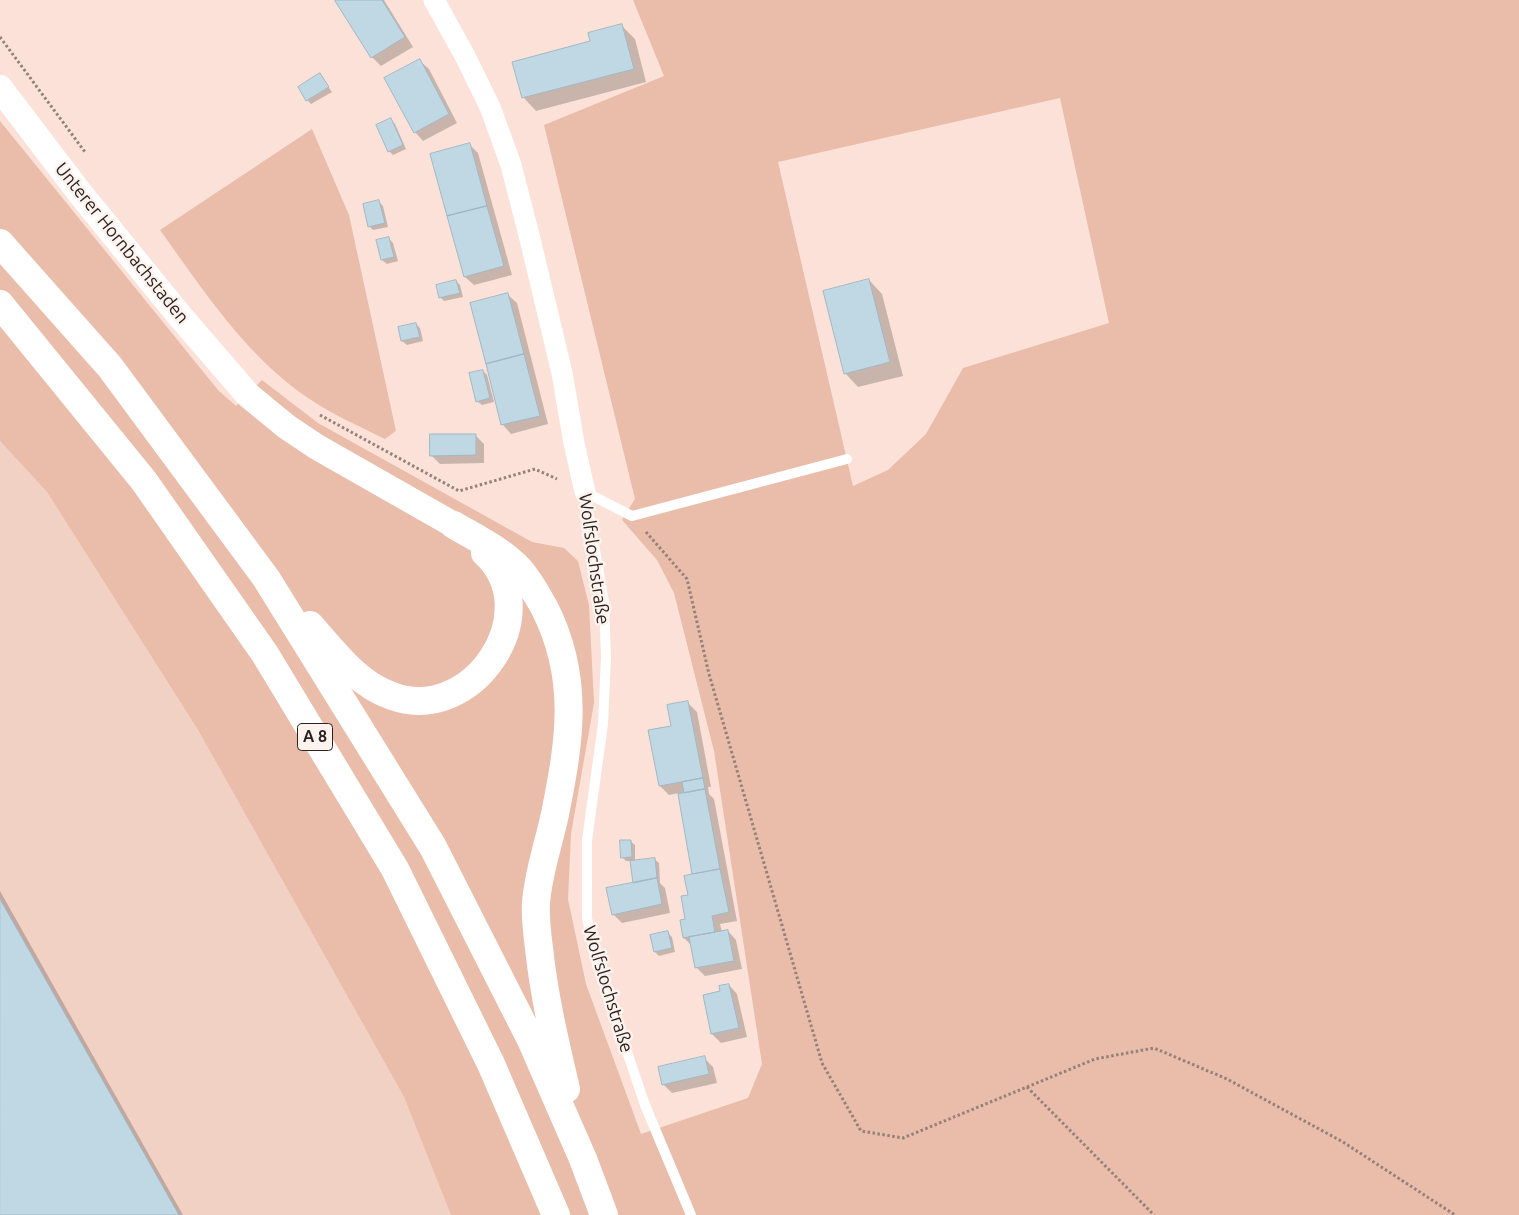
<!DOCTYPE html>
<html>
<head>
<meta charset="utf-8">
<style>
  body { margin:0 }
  canvas { display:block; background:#fbe1d7 }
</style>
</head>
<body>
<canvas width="1519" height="1215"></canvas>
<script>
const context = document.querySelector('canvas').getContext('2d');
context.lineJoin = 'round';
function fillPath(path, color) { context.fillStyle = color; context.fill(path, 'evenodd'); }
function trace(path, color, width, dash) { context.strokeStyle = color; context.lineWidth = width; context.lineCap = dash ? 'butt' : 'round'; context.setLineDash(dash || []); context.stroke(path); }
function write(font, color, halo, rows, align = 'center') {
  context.font = font + ' Ubuntu,sans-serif'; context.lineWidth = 5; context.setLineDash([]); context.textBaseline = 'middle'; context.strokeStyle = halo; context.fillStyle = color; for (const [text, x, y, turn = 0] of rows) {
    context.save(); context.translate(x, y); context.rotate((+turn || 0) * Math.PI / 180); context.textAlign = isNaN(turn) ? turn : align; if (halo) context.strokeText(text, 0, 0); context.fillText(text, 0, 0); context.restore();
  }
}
fillPath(new Path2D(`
  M 0,441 L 47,492 L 198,730 L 404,1097 L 451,1215 L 0,1215 Z`), '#f2d1c5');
fillPath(new Path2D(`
  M 633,0 L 1519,0 L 1519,1215 L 451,1215 L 404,1097 L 198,730 L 47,492 L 0,441 L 0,121 L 218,390 L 236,406 L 262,380 L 318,423 L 532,542 L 564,548 L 578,561 L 589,605 L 594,703 L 571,834 L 568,899 L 586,984 L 641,1134 L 748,1098 L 762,1064 L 714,751 L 674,593 L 657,560 L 622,520 L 635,499 L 544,125 L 664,76 ZM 1060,98 L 1109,323 L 963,368 L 926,434 L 888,470 L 853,486 L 778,162 Z
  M 312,129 L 349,215 L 396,431 L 385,439 C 359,426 331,414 308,398 C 245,355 204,291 160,230 Z`), '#eabcaa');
fillPath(new Path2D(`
  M 339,0 L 384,0 L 413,47 L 381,66 L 372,57 L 337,1 Z
  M 622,26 L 635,39 L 646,82 L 536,111 L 523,97 L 592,42 Z
  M 420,61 L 429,69 L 457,123 L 423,141 L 415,132 Z
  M 320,75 L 332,92 L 311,104 L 307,100 Z
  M 391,120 L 395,124 L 406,149 L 393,155 L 389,151 Z
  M 469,144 L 478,153 L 512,275 L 474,285 L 465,277 Z
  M 379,202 L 383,206 L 388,227 L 373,230 L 369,226 Z
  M 389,239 L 393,243 L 398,261 L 387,264 L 382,260 L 378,241 Z
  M 869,280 L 882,294 L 903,376 L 858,387 L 845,373 Z
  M 456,281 L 460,285 L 463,297 L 444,301 L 440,297 Z
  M 508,295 L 517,303 L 548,424 L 511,434 L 503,425 L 471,304 Z
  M 416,324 L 420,328 L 423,341 L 407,345 L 402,341 L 399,328 Z
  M 483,371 L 487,375 L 494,402 L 482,405 L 477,401 Z
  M 475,435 L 484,444 L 484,463 L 440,464 L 431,455 Z
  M 688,703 L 697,712 L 711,787 L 708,787 L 709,794 L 714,799 L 737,921 L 720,924 L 722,932 L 728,931 L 736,940 L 742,969 L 705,976 L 696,967 L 692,946 L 684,938 L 681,921 L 687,920 L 694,875 L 679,793 L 669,795 L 660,786 L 673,727 Z
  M 630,841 L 635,845 L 635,861 L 654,859 L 659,863 L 660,883 L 665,888 L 670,913 L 622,923 L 613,914 L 634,884 L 632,861 L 626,861 L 622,857 Z
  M 0,891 L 183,1215 L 0,1215 Z
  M 668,933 L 672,937 L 675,952 L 659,956 L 655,952 Z
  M 729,985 L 737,994 L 747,1037 L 721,1043 L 712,1034 L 705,996 L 722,992 Z
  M 704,1058 L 713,1067 L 717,1083 L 672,1093 L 663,1084 Z`), '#0003');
const building = new Path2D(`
  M 337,0 L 382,0 L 405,37 L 371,58 L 335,1 Z
  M 622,24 L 634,69 L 522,98 L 512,62 L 590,41 L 588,33 Z
  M 420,59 L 449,114 L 414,133 L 384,78 Z
  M 320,73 L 329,87 L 306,101 L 298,87 Z
  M 391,118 L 403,145 L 388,152 L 376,125 Z
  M 470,143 L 487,206 L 447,216 L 430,154 Z
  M 379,200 L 385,223 L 368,227 L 363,204 Z
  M 487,206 L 504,266 L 464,277 L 447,216 Z
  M 389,237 L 394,257 L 381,260 L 376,240 Z
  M 869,279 L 890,362 L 844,374 L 823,291 Z
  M 456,280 L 460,293 L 439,298 L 436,285 Z
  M 508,293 L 524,354 L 486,364 L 470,303 Z
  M 416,323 L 420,337 L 401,341 L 398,327 Z
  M 524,354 L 540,416 L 501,425 L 486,364 Z
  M 483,370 L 490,398 L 476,402 L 469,373 Z
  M 430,434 L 476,434 L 476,455 L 430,456 Z
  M 688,701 L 703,778 L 659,786 L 648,730 L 671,726 L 667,705 Z
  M 703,778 L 705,789 L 684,793 L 682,782 Z
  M 705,789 L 720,869 L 692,874 L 678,794 Z
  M 620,840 L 631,840 L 632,857 L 621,858 Z
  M 655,858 L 657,878 L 633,883 L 630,861 Z
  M 720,869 L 729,912 L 712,916 L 715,932 L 683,938 L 680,920 L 685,919 L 681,896 L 688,895 L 684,876 Z
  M 657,878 L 662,904 L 612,915 L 606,888 Z
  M 0,899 L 179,1215 L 0,1215 Z
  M 728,930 L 734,961 L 695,968 L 689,937 Z
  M 668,931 L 672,948 L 654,952 L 650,935 Z
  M 729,984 L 739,1028 L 711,1034 L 703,995 L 720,991 L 719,986 Z
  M 705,1056 L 709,1074 L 662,1085 L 658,1067 Z`);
fillPath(building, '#c0d8e4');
trace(building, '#a0b8c4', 1);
trace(new Path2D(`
  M 0,37 L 85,152
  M 320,415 L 459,491 L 535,469 L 557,479
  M 646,532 L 687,579 L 709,674 L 822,1063 L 861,1131 L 903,1138 L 1095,1059 L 1154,1048 L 1227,1079 L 1343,1142 L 1455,1215
  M 1027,1087 L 1154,1215`), '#93817a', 3, [2.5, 2.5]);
trace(new Path2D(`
  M 585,492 L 604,602 L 606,657 L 603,724 L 587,840 L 587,918 L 595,957 L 645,1105 L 691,1215
  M 585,492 L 632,516 L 847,459`), '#fff', 10);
trace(new Path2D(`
  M 434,0 L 465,56 L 490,107 L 511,165 L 530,239 L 562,373 L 574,443 L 585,492`), '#fff', 21);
trace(new Path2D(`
  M 0,88 L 79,192 L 179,315 L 248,395 L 287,427 L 317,447 L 454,525`), '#fff', 26);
trace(new Path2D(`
  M 0,243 L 110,367 L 266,578 L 433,847 L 531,1040 L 583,1159 L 604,1215
  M 0,304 L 144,481 L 265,654 L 395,869 L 491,1064 L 556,1215
  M 454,525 C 476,538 501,550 519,569 C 529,580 537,595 544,607 C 580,677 570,740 555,814 C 549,843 538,873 536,903 C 535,917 537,933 539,948 C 544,996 555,1042 566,1089
  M 310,625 C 334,652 357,684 392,696 C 472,726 549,612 485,553`), '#fff', 28);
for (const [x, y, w] of [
  [315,737,35]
]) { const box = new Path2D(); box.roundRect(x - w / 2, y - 13.5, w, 27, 4); context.fillStyle = '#fcf2ee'; context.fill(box); trace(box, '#2c231f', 1); }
write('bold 16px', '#2c231f', null, [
  ["A 8",315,737]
]);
write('18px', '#2c231f', '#fcf2ee', [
  ["Unterer Hornbachstaden",122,243,51],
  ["Wolfslochstraße",594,559,82],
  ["Wolfslochstraße",608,989,73]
]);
</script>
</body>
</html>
